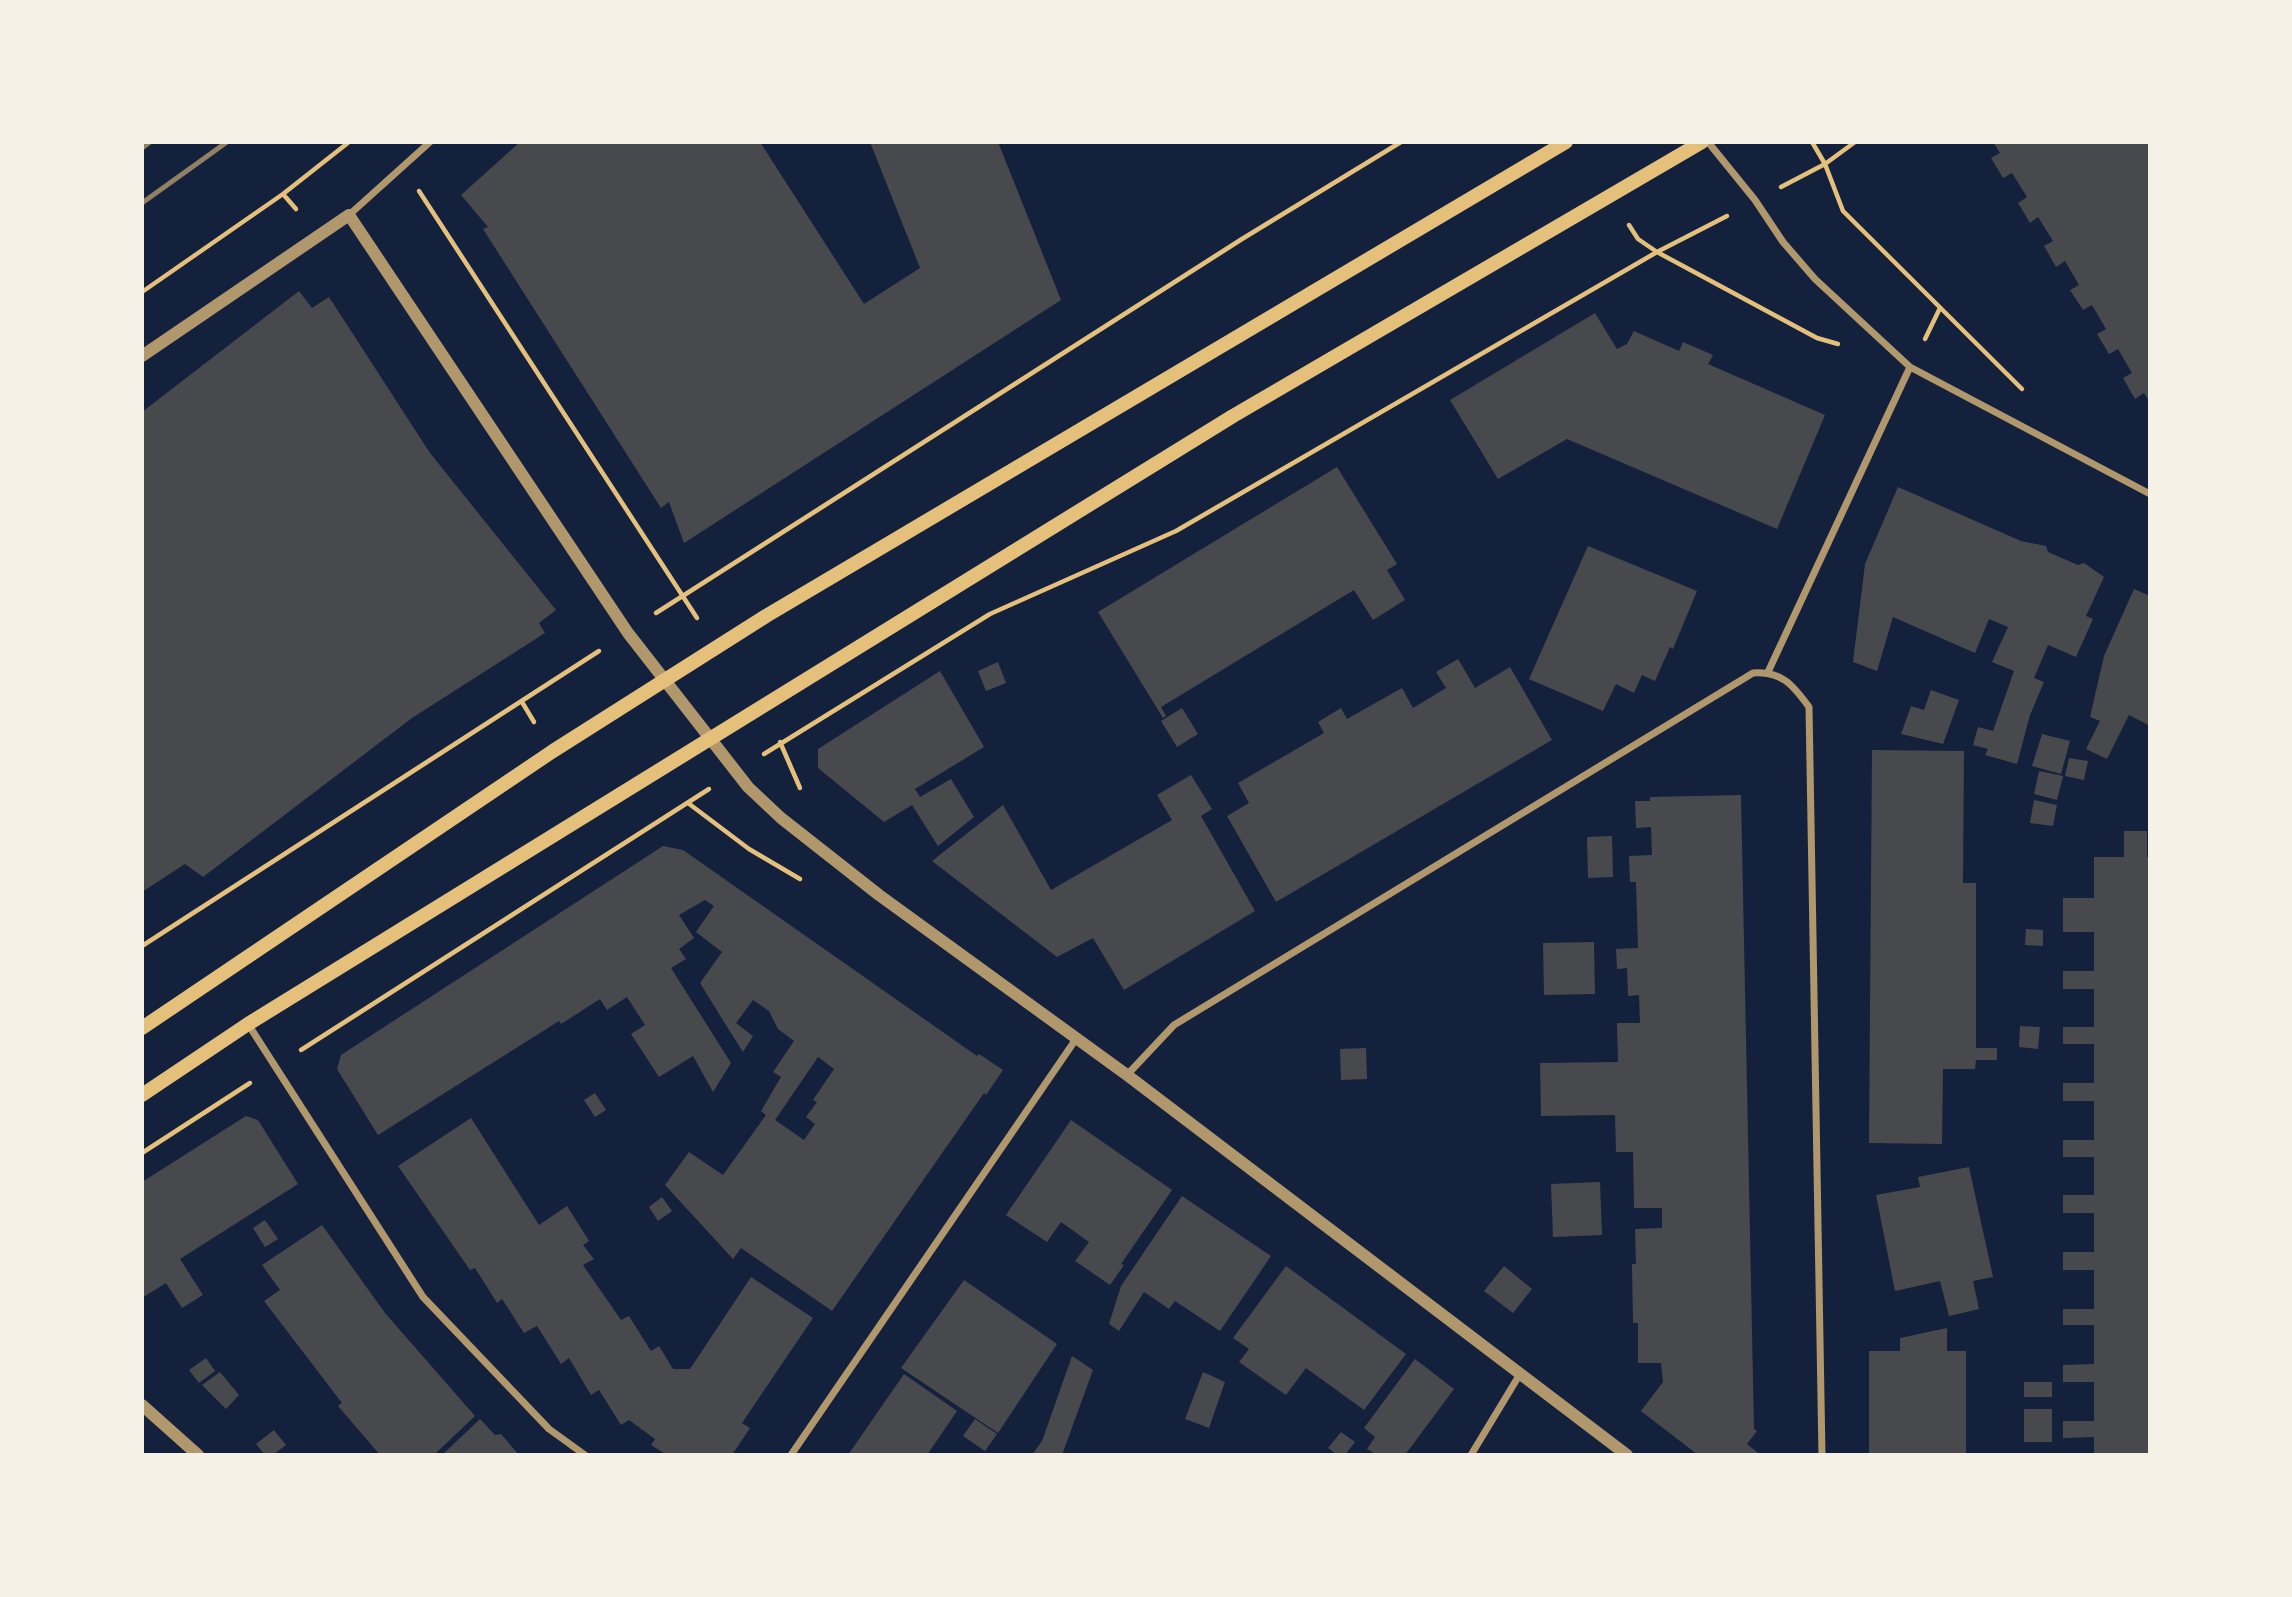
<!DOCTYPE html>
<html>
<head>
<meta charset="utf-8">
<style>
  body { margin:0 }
  #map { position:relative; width:2292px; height:1597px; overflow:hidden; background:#14213d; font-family:"Open Sans",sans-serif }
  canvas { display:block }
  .frame { position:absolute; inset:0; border:144px solid #f6f1e7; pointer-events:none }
</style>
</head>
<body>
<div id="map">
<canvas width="2292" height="1597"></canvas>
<div class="frame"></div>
</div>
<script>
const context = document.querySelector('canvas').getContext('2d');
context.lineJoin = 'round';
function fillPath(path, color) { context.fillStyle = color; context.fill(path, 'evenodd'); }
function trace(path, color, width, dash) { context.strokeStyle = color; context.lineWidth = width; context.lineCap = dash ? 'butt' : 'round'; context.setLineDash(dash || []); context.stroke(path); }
fillPath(new Path2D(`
  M 520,142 L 760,142 L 864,304 L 920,268 L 870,142 L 998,142 L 1061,300 L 684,543 L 669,502 L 661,508 L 483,229 L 488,227 L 461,195 Z
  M 1993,142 L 2150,142 L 2150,403 L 2144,393 L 2135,399 L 2123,378 L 2132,373 L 2118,349 L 2109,354 L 2097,334 L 2106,329 L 2092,305 L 2083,310 L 2070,290 L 2079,285 L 2065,261 L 2056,267 L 2044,246 L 2053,241 L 2038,217 L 2030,223 L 2018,203 L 2027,197 L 2012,173 L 2003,178 L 1991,158 L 2000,153 Z
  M 299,291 L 312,308 L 329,297 L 430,453 L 556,610 L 539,623 L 545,633 L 412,718 L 203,877 L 185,864 L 142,892 L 142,412 Z
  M 1595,313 L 1617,349 L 1627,344 L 1634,331 L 1679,351 L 1683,342 L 1713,355 L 1708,364 L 1825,415 L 1777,529 L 1567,439 L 1498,479 L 1450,400 Z
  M 1337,467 L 1397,564 L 1387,570 L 1405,600 L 1373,620 L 1354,590 L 1161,707 L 1166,716 L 1163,718 L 1098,612 Z
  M 1898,487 L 2021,541 L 2046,546 L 2048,552 L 2078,565 L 2084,563 L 2104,577 L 2086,616 L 2093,619 L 2076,657 L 2048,645 L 2034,678 L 2044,682 L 2030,715 L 2017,764 L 1985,755 L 1988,749 L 1973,745 L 1978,727 L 1993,731 L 2014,671 L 1992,662 L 2008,627 L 1989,619 L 1975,653 L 1893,617 L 1877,671 L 1853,662 L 1865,564 Z
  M 1588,546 L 1697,591 L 1673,649 L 1670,647 L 1655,681 L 1642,675 L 1634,693 L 1616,684 L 1603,711 L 1529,679 Z
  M 2134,589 L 2150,596 L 2150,726 L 2129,715 L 2107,759 L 2086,749 L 2100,721 L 2090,717 L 2104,656 Z
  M 1458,659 L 1475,688 L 1510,667 L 1552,740 L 1276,902 L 1227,816 L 1249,803 L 1238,783 L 1324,733 L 1318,722 L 1341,708 L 1347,719 L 1402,688 L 1413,708 L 1446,688 L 1436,672 Z
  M 998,662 L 1006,683 L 986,691 L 978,671 Z
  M 940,671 L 984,747 L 915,789 L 920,797 L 951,779 L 974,817 L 938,846 L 912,805 L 884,822 L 818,768 L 818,749 Z
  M 1931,690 L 1959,700 L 1943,744 L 1901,734 L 1911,706 L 1924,710 Z
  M 1182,708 L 1198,734 L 1177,747 L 1161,721 Z
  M 2042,734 L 2070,741 L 2061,774 L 2032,766 Z
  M 1872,750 L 1964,751 L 1963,883 L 1976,883 L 1976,1048 L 1997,1048 L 1997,1060 L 1976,1060 L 1975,1069 L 1943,1069 L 1942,1144 L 1869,1143 Z
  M 2069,758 L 2088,761 L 2084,780 L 2065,776 Z
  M 2039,771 L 2063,776 L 2057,800 L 2034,794 Z
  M 1191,775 L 1212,809 L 1201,816 L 1255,911 L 1124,990 L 1093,938 L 1057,957 L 932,861 L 1003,805 L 1051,890 L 1172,820 L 1157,795 Z
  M 1741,795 L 1754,1429 L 1757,1431 L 1747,1444 L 1758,1453 L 1698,1455 L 1641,1411 L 1663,1382 L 1661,1363 L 1638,1363 L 1638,1323 L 1633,1323 L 1632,1264 L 1636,1264 L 1635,1229 L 1662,1228 L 1662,1208 L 1634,1208 L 1633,1152 L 1616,1152 L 1615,1115 L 1541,1116 L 1540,1063 L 1618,1062 L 1617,1023 L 1640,1023 L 1639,995 L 1628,996 L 1627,968 L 1617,969 L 1616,949 L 1638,948 L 1636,882 L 1630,882 L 1629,856 L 1652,855 L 1651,827 L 1636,828 L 1635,801 L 1650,801 L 1650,797 Z
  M 2034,800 L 2057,805 L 2053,826 L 2030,823 Z
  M 2124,831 L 2147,831 L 2147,857 L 2150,857 L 2150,1455 L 2094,1455 L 2094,1437 L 2063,1438 L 2063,1421 L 2094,1421 L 2094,1382 L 2063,1382 L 2063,1365 L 2094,1364 L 2094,1325 L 2063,1325 L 2063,1309 L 2094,1309 L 2094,1270 L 2063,1270 L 2063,1252 L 2094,1252 L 2094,1213 L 2063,1213 L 2063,1195 L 2094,1195 L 2094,1157 L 2063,1157 L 2063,1140 L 2094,1140 L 2094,1101 L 2063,1101 L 2063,1083 L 2094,1083 L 2094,1044 L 2063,1044 L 2063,1027 L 2094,1027 L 2094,989 L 2063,989 L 2063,971 L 2094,971 L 2094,932 L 2063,932 L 2063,898 L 2094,898 L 2094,857 L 2124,857 Z
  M 1612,836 L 1613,877 L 1588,878 L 1587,837 Z
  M 663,846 L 683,850 L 977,1056 L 979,1054 L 1003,1070 L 986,1095 L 984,1093 L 832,1311 L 741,1248 L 733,1259 L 665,1185 L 689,1152 L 723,1175 L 766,1115 L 761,1111 L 781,1077 L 773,1072 L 794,1041 L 778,1029 L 769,1011 L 753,1000 L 736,1023 L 753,1036 L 743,1052 L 729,1030 L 700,983 L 722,952 L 696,932 L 714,906 L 705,900 L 679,915 L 694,938 L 679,949 L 686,959 L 671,968 L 731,1063 L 713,1092 L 693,1056 L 659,1077 L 631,1034 L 645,1025 L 627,997 L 607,1010 L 600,999 L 561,1024 L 559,1021 L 378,1135 L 337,1069 L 341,1055 ZM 818,1057 L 834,1069 L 813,1100 L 817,1102 L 806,1117 L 815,1124 L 804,1140 L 775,1120 Z
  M 2026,929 L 2043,930 L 2043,946 L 2025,945 Z
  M 1594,942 L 1595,994 L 1544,995 L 1543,943 Z
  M 2020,1026 L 2040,1027 L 2038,1049 L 2019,1047 Z
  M 1366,1048 L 1367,1079 L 1341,1080 L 1340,1049 Z
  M 595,1093 L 606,1110 L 595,1117 L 584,1100 Z
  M 246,1116 L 258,1120 L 298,1184 L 180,1259 L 203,1295 L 182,1308 L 166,1283 L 142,1298 L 142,1182 Z
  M 471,1118 L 539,1225 L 567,1206 L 589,1241 L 583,1245 L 594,1259 L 583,1265 L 621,1320 L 629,1316 L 651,1351 L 659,1346 L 673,1369 L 690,1369 L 751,1277 L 813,1318 L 742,1423 L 750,1428 L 732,1455 L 667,1455 L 651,1445 L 655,1439 L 629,1420 L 621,1425 L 599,1390 L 591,1395 L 569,1358 L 561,1364 L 537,1326 L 524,1333 L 502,1299 L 497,1303 L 475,1268 L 470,1270 L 398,1166 Z
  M 1071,1120 L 1172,1190 L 1121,1264 L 1124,1265 L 1110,1285 L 1075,1261 L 1089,1242 L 1061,1222 L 1047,1242 L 1006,1215 Z
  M 1969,1167 L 1993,1277 L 1973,1281 L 1979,1309 L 1949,1316 L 1940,1281 L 1895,1291 L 1876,1195 L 1920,1187 L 1918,1177 Z
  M 1600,1182 L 1602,1235 L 1553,1237 L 1551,1184 Z
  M 1182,1196 L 1271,1256 L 1220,1331 L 1175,1301 L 1169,1309 L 1144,1292 L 1119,1331 L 1109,1324 L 1121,1286 Z
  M 662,1197 L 672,1211 L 658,1221 L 649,1207 Z
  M 265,1220 L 278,1239 L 265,1247 L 253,1228 Z
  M 322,1225 L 385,1313 L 475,1416 L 434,1455 L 380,1455 L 338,1406 L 342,1403 L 264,1301 L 280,1290 L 262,1265 Z
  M 1286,1266 L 1406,1354 L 1364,1410 L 1306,1368 L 1286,1395 L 1239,1362 L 1249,1349 L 1233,1338 Z
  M 1504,1266 L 1532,1289 L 1513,1313 L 1484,1291 Z
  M 964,1280 L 1057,1344 L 998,1433 L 901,1368 Z
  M 1947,1328 L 1947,1351 L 1966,1351 L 1966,1455 L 1869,1455 L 1869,1351 L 1900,1351 L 1900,1338 Z
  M 1072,1356 L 1093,1370 L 1062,1455 L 1032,1455 L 1042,1441 Z
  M 206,1358 L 215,1371 L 199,1383 L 189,1370 Z
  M 1415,1359 L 1454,1389 L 1405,1455 L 1377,1455 L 1367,1449 L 1375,1437 L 1364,1428 Z
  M 220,1372 L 239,1395 L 226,1409 L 202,1385 Z
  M 1203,1372 L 1225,1382 L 1209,1428 L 1185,1419 Z
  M 904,1374 L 957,1411 L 927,1455 L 848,1455 Z
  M 2024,1382 L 2052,1382 L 2052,1397 L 2024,1397 Z
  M 2024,1409 L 2052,1409 L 2052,1442 L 2024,1442 Z
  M 480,1419 L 495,1435 L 501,1434 L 519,1455 L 442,1455 Z
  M 975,1419 L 997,1434 L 985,1451 L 963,1436 Z
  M 274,1430 L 286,1445 L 273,1455 L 265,1455 L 256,1444 Z
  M 1341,1432 L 1355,1442 L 1345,1455 L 1337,1455 L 1328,1448 Z`), '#48494c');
trace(new Path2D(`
  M 1812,142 L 1825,164 L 1843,211 L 2022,389
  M 1781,187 L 1825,164 L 1855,142
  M 419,191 L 697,618
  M 283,194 L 296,209
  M 1629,225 L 1638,239 L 1657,252 L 1817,338 L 1838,344
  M 142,292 L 283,194 L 349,142
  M 1925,339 L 1940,308
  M 656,613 L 1242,239 L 1401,142
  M 522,702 L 534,722
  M 780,742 L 800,788
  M 764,754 L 990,614 L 1176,531 L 1657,252 L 1727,216
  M 688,803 L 749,849 L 800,879
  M 142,946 L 599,651
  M 301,1050 L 709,789
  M 142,1153 L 250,1083`), '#e5c07b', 4.5);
trace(new Path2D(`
  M 1708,142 L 1755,200 L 1783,242 L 1815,279 L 1910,367 L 2150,494
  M 349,215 L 430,142
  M 1768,672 L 1910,367
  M 248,1024 L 423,1297 L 549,1429 L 585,1455
  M 1127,1075 L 1174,1025 L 1753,673 C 1782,671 1793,685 1809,707 L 1822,1455
  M 791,1455 L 1076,1039
  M 1471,1455 L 1520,1374`), '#b1986c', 7);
trace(new Path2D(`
  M 142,356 L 349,215 L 628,633 L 748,787 L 781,818 L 879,895 L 1127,1075 L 1627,1455
  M 142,1405 L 198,1455`), '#b1986c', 12);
trace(new Path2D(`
  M 142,1028 L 553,751 L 766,616 L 1566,142
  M 142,1095 L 248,1024 L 1233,416 L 1702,142`), '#e5c07b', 14);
trace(new Path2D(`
  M 142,148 L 150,142
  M 142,203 L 227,142`), '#918062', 5);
</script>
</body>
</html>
